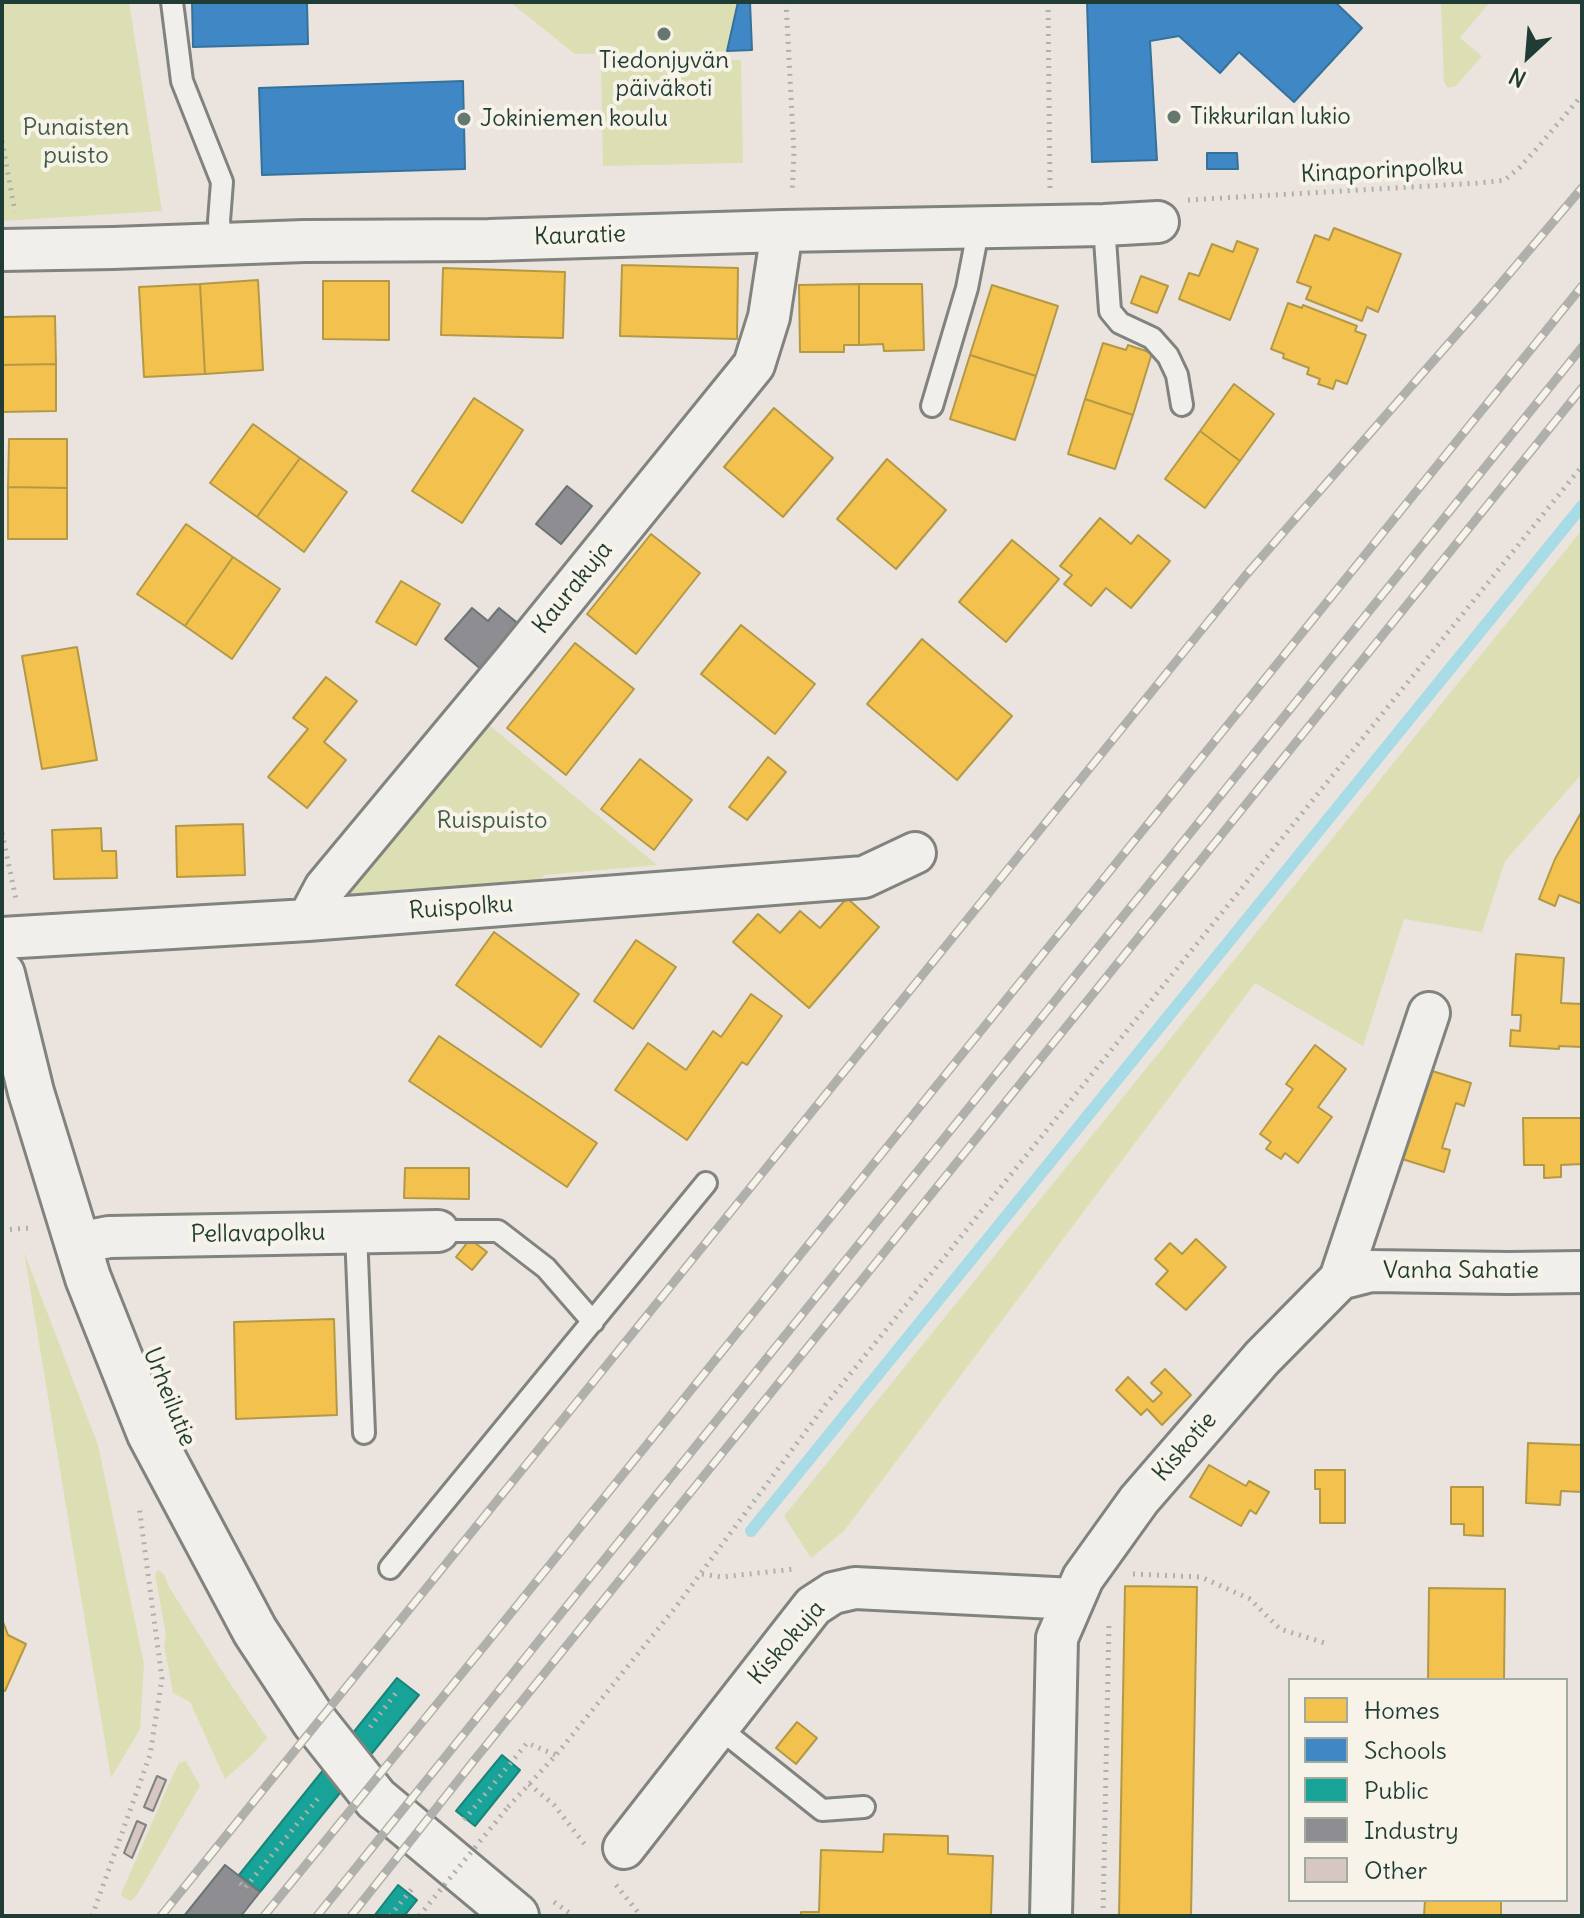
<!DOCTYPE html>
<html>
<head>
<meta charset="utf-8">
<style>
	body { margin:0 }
	#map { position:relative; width:1584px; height:1918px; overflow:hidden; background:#ebe4de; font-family:Delius,sans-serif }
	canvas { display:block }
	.frame { position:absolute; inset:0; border:4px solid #1f3d34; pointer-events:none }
	.legend { position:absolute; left:1288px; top:1678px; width:280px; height:224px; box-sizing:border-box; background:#f7f3e8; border:2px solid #a1aaa0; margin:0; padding:10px 14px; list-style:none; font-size:24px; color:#1f3d34 }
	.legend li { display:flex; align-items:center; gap:16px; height:40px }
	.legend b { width:40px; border:2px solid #a1aaa0 }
	.north { position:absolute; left:1488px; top:16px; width:80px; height:80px; -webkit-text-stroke:6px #f7f3e8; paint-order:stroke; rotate:206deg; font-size:22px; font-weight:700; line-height:32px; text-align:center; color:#1f3d34 }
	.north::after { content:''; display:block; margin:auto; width:28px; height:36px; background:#1f3d34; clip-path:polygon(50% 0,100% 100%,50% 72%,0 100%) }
</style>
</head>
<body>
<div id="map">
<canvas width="1584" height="1918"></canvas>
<div class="frame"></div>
<ul class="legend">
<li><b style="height:22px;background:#f2c14e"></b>Homes</li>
<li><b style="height:22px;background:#3f88c5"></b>Schools</li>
<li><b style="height:22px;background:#17a398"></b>Public</li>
<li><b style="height:22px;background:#8d8d92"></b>Industry</li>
<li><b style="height:22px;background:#d6c7c2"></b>Other</li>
</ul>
<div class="north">N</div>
</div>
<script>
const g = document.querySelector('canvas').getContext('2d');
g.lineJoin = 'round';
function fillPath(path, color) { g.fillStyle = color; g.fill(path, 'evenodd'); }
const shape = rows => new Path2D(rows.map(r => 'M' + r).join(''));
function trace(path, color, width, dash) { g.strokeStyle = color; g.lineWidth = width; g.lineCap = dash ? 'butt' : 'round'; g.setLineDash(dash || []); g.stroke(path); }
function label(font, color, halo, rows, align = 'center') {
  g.font = font + ' Delius,sans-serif'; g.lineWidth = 8; g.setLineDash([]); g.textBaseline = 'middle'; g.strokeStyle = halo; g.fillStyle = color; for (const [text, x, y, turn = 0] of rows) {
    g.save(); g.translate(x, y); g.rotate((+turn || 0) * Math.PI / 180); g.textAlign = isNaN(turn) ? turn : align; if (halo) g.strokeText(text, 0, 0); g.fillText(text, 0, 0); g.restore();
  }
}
fillPath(shape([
	[2,2,129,2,162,211,2,221],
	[510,2,738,2,727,51,575,54],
	[1441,2,1490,2,1460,38,1482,56,1456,86,1448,88,1444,82],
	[741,60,743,163,603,166,601,62],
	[1582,530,1582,774,1505,861,1482,932,1404,919,1363,1046,1255,983,844,1531,811,1558,784,1516],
	[482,719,657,865,545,875,531,887,339,906,348,881],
	[24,1252,98,1445,144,1664,140,1729,111,1778],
	[158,1570,164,1574,169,1587,231,1685,267,1738,253,1754,225,1779,190,1702,173,1693,164,1645,166,1635,155,1574],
	[186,1761,200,1786,137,1895,131,1901,124,1898,121,1894,172,1777,179,1763]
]), '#dcdfb3');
const homes = shape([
	[1334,228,1401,254,1378,312,1367,307,1362,321,1306,299,1311,287,1297,282,1315,235,1329,240,1334,228],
	[1237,241,1258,249,1230,320,1179,299,1189,273,1199,276,1212,244,1233,252,1237,241],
	[622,265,738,268,737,339,620,336,622,265],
	[443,268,565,272,563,338,441,335,443,268],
	[1141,276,1168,286,1157,313,1131,303,1141,276],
	[258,280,263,370,205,374,200,284,258,280],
	[323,281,389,281,389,340,323,339,323,281],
	[200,284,205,374,144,377,139,287,200,284],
	[859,284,922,284,924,350,884,351,883,344,859,345,859,284],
	[859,284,859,345,844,345,844,352,800,352,799,285,859,284],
	[992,285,1058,306,1036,376,970,355,992,285],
	[1288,303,1302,308,1303,305,1357,326,1355,331,1366,335,1347,384,1336,380,1333,389,1318,384,1320,379,1307,374,1309,368,1283,358,1284,354,1271,349,1288,303],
	[55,316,56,364,2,365,2,317,55,316],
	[1103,343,1126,350,1128,345,1152,353,1133,415,1085,399,1103,343],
	[970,355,1036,376,1015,440,950,419,970,355],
	[56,364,56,411,2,412,2,365,56,364],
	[1234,384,1274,414,1240,461,1200,431,1234,384],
	[474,398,523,430,462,523,412,491,474,398],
	[1085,399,1133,415,1115,469,1068,454,1085,399],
	[774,408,833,458,783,517,724,467,774,408],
	[253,424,300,458,257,517,210,483,253,424],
	[1200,431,1240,461,1205,508,1165,479,1200,431],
	[9,439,67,439,67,488,8,487,9,439],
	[300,458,347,492,304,552,257,517,300,458],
	[887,459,946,510,896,569,837,519,887,459],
	[8,487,67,488,67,539,8,539,8,487],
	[1100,518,1131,544,1138,535,1170,561,1131,608,1106,588,1091,606,1064,584,1072,575,1060,566,1100,518],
	[186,524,233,557,185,626,137,594,186,524],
	[651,534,700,573,636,654,587,614,651,534],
	[1012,540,1059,579,1006,642,959,602,1012,540],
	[233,557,280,589,232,659,185,626,233,557],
	[401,581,440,604,416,645,376,622,401,581],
	[741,625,815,684,775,734,701,674,741,625],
	[922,639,1012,716,957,780,867,704,922,639],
	[575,643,634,689,566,775,507,728,575,643],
	[77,647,97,760,42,769,22,656,77,647],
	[326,677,357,701,324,742,346,760,307,808,268,777,308,729,293,718,326,677],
	[768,757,786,772,747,820,729,807,768,757],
	[640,759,692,800,654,850,601,809,640,759],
	[1582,811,1582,904,1559,895,1555,906,1539,899,1555,859,1582,811],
	[243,824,245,875,177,877,176,826,243,824],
	[101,828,102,851,116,851,117,878,54,879,52,830,101,828],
	[847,898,879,927,809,1008,733,942,758,914,780,933,800,911,820,928,847,898],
	[494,932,579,994,541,1047,456,985,494,932],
	[636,940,676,967,633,1029,594,1001,636,940],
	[1516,954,1564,958,1561,1003,1582,1004,1582,1047,1559,1046,1559,1049,1510,1046,1511,1030,1520,1031,1521,1015,1512,1015,1516,954],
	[751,994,782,1016,747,1065,742,1062,687,1140,615,1090,648,1043,686,1070,713,1031,721,1037,751,994],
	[439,1036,597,1143,567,1187,409,1081,439,1036],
	[1315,1045,1346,1069,1318,1107,1332,1117,1298,1163,1285,1153,1281,1159,1266,1149,1271,1142,1260,1134,1293,1089,1286,1084,1315,1045],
	[1429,1070,1471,1083,1464,1106,1456,1103,1442,1148,1450,1150,1444,1172,1402,1159,1429,1070],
	[1523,1118,1581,1118,1582,1164,1561,1165,1561,1177,1544,1178,1544,1165,1524,1165,1523,1118],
	[405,1168,469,1168,469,1199,404,1198,405,1168],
	[470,1239,487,1252,472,1270,456,1257,470,1239],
	[1196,1239,1226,1267,1186,1310,1156,1284,1168,1271,1155,1259,1170,1243,1182,1254,1196,1239],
	[334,1319,337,1415,236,1419,234,1322,334,1319],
	[1165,1369,1191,1395,1162,1425,1147,1409,1141,1415,1116,1390,1128,1377,1153,1402,1162,1393,1151,1383,1165,1369],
	[1528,1443,1582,1445,1582,1492,1561,1491,1560,1505,1526,1503,1528,1443],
	[1209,1465,1246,1486,1249,1481,1269,1492,1256,1514,1250,1510,1241,1526,1190,1497,1209,1465],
	[1315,1470,1345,1470,1345,1523,1320,1523,1320,1489,1315,1489,1315,1470],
	[1451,1487,1483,1487,1483,1536,1464,1535,1464,1524,1451,1524,1451,1487],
	[1125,1586,1197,1587,1191,1916,1119,1916,1125,1586],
	[1429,1588,1505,1589,1504,1680,1428,1680,1429,1588],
	[2,1619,8,1635,26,1644,5,1691,2,1689,2,1619],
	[797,1722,817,1738,796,1764,776,1748,797,1722],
	[884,1834,948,1836,948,1854,993,1856,991,1916,801,1916,801,1912,819,1912,821,1850,883,1852,884,1834],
	[1425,1900,1501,1900,1501,1916,1424,1916,1425,1900]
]);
fillPath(homes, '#f2c14e');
trace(homes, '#b39946', 2);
const schools = shape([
	[192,2,307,2,308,44,193,47,192,2],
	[738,2,750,2,752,50,727,51,738,2],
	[1087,2,1335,2,1362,28,1294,102,1239,52,1220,73,1179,36,1150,41,1157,160,1092,162,1087,2],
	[463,81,465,169,262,175,259,88,463,81],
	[1207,153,1237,153,1238,169,1207,169,1207,153]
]);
fillPath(schools, '#3f88c5');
trace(schools, '#35729a', 2);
const public = shape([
	[397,1678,419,1695,260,1892,239,1875,397,1678],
	[502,1755,520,1770,475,1826,456,1811,502,1755],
	[398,1885,417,1900,404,1916,374,1916,398,1885]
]);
fillPath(public, '#17a398');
trace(public, '#19847a', 2);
const industry = shape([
	[567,486,592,506,561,544,536,524,567,486],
	[472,608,488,621,499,608,520,625,482,670,445,639,472,608],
	[225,1865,260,1892,241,1916,184,1916,225,1865]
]);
fillPath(industry, '#8d8d92');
trace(industry, '#6c7576', 2);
trace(shape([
	[751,1531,1582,506]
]), '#a7dbe6', 12);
const building = shape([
	[157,1776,166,1780,153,1811,144,1807,157,1776],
	[137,1821,146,1825,132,1858,124,1853,137,1821]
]);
fillPath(building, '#d6c7c2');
trace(building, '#80837e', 2);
const service = shape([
	[172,2,182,81,222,182,219,221,222,244],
	[1104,225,1110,311,1120,323,1152,338,1168,356,1177,375,1182,405],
	[932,406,967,288,979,226],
	[438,1231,498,1231,546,1268,593,1322],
	[356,1232,364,1433],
	[390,1568,706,1183],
	[718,1727,822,1810,864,1807]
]);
const minor = shape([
	[2,250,113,248,304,241,489,240,782,231,1104,225,1158,222],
	[308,920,325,888,514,661,754,365,769,317,782,231],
	[2,938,308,920,864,877,915,853],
	[78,1243,109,1237,438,1231],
	[1340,1279,1371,1271,1509,1273,1582,1272],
	[624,1848,813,1606,833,1593,855,1588,1074,1599],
	[1051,1916,1057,1638,1083,1578,1139,1500,1262,1358,1340,1279,1429,1013]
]);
const secondary = shape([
	[2,974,31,1092,88,1278,150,1434,255,1631,314,1721,376,1799,516,1916]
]);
trace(service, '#80837e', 26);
trace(minor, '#80837e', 46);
trace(secondary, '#80837e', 50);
trace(shape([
	[786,2,794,153,792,193],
	[1048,2,1050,188],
	[2,141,15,212],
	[1188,200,1480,183,1505,180,1520,167,1539,146,1582,95],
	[2,833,16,899],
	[2,1230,30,1228],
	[702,1574,722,1577,794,1569],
	[1133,1574,1201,1577,1250,1599,1280,1629,1325,1643],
	[370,1727,396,1693],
	[529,1784,554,1805,586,1846],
	[508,1807,556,1755,675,1608,826,1404,1582,466],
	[464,1820,527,1743,556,1755],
	[240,1883,245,1888,320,1796],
	[616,1885,641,1916],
	[554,1902,574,1916],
	[92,1916,150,1755,162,1679,139,1506],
	[390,1916,415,1885],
	[1103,1916,1109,1622]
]), '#afb0ac', 5, [2, 6]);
trace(service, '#f1efeb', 20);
trace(minor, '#f1efeb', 40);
trace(secondary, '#f1efeb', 44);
const rail = shape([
	[161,1916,1246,575,1492,294,1582,188],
	[264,1916,490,1639,1582,286],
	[317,1916,1582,347],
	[351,1916,472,1763,1582,388]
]);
trace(rail, '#afb0ac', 9);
trace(rail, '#f7f3e8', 6, [18]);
trace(shape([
	[419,1916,508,1807]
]), '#afb0ac', 5, [2, 6]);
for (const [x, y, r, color] of [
	[664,34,8,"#667770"],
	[1174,117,8,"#667770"],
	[464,119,8,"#667770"]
]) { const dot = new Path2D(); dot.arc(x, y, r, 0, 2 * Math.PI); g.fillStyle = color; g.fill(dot); trace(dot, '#f7f3e8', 3); }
label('24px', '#1f3d34', '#f7f3e8', [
	["Tiedonjyvän",664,61,"center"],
	["päiväkoti",664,89,"center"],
	["Tikkurilan lukio",1190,117],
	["Jokiniemen koulu",480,119]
], 'left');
label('24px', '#425d46', '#f7f3e8', [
	["Punaisten",76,128],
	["puisto",76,156],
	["Ruispuisto",492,821]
]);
label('24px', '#1f3d34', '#f7f3e8', [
	["Kinaporinpolku",1382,171,-3],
	["Kauratie",580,236,-2],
	["Kaurakuja",573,588,-51],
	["Ruispolku",461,908,-4],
	["Pellavapolku",258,1234,-1],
	["Vanha Sahatie",1461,1271],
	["Urheilutie",169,1397,68],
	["Kiskotie",1185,1447,-49],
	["Kiskokuja",787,1643,-49]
]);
</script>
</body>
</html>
